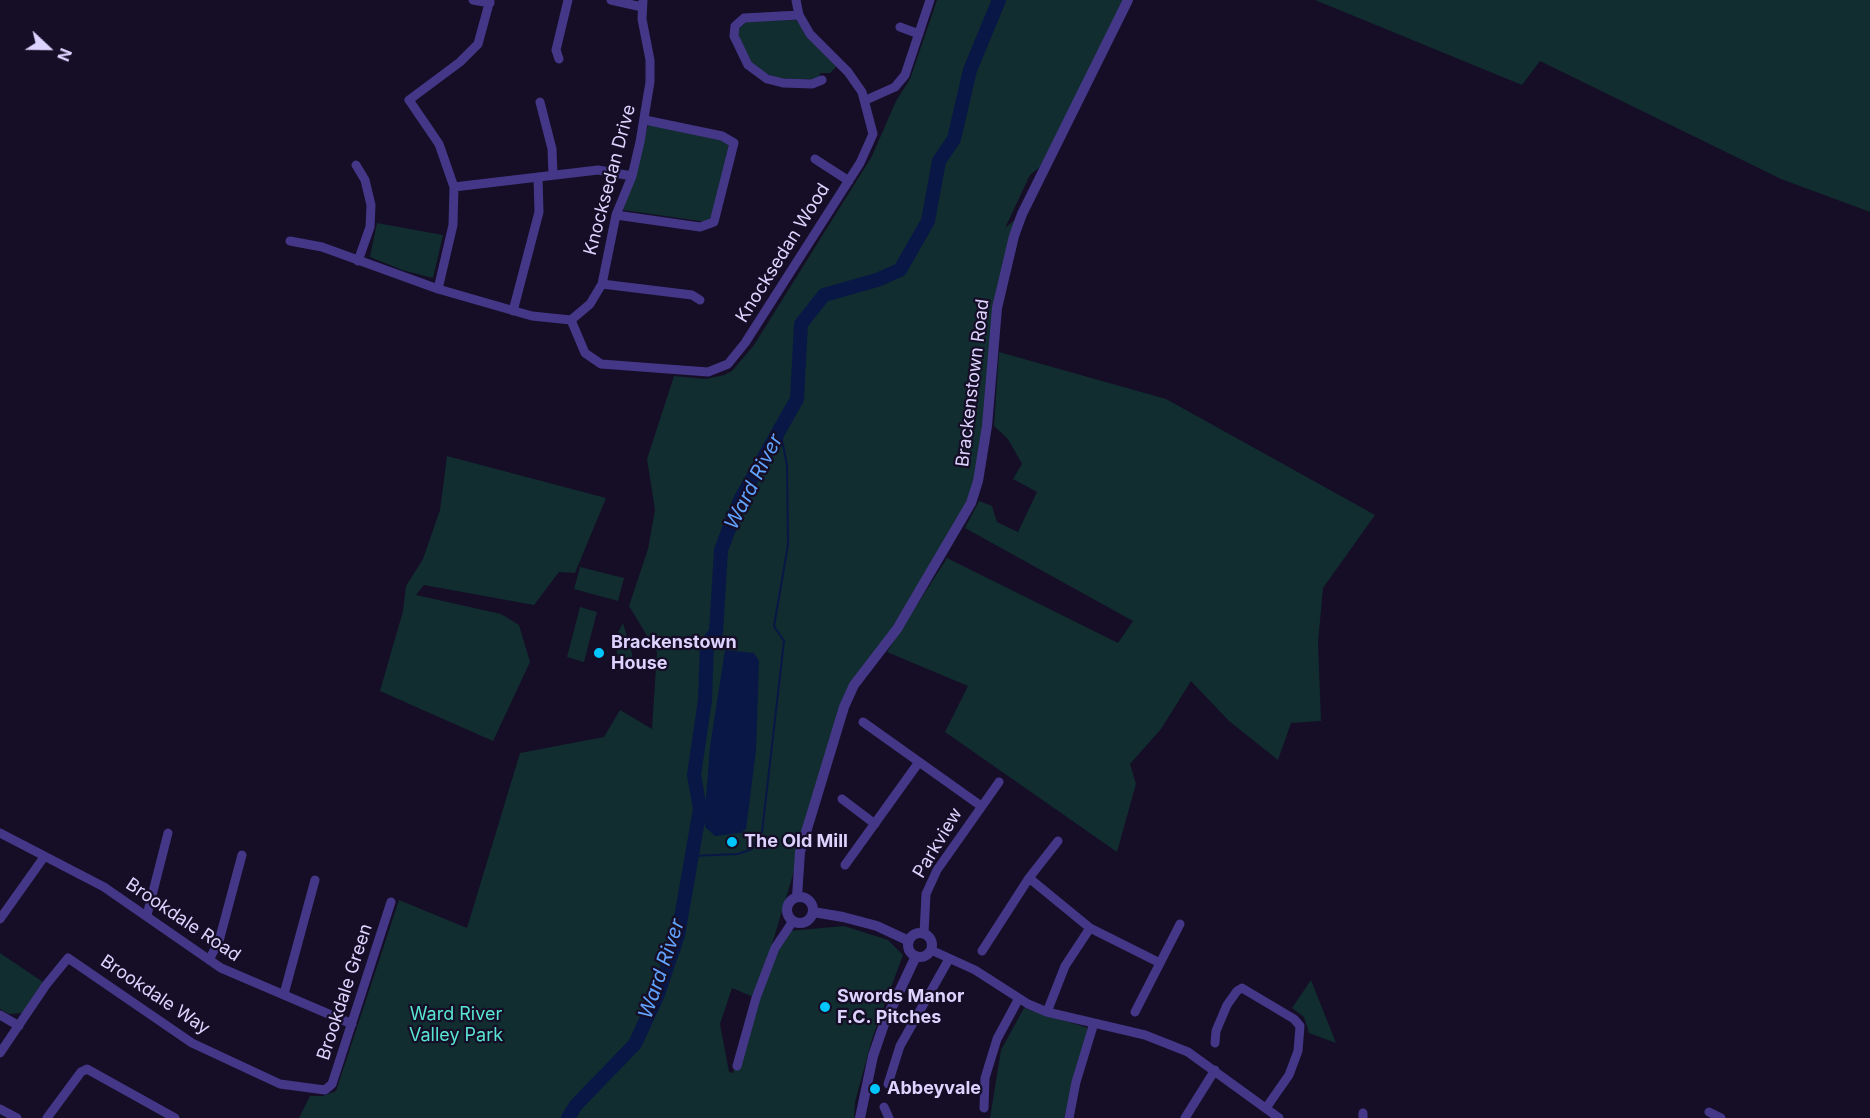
<!DOCTYPE html>
<html>
<head>
<meta charset="utf-8">
<style>
	body { margin:0 }
	#map { position:relative; width:1870px; height:1118px; overflow:hidden; background:#150e26; font-family:Inter,sans-serif }
	canvas { display:block }
	.north { position:absolute; left:18px; top:18px; width:60px; height:60px; -webkit-text-stroke:4px #150e26; paint-order:stroke; rotate:112deg; font-size:16px; font-weight:700; line-height:24px; text-align:center; color:#ddd3ff }
	.north::after { content:''; display:block; margin:auto; width:21px; height:27px; background:#ddd3ff; clip-path:polygon(50% 0,100% 100%,50% 72%,0 100%) }
</style>
</head>
<body>
<div id="map">
<canvas width="1870" height="1118"></canvas>
<div class="north">N</div>
</div>
<script>
const g = document.querySelector('canvas').getContext('2d');
g.lineJoin = 'round';
function fillPath(path, color) { g.fillStyle = color; g.fill(path, 'evenodd'); }
const shape = rows => new Path2D(rows.map(r => 'M' + r).join(''));
function trace(path, color, width, dash) { g.strokeStyle = color; g.lineWidth = width; g.lineCap = dash ? 'butt' : 'round'; g.setLineDash(dash || []); g.stroke(path); }
function label(font, color, halo, rows, align = 'center') {
  g.font = font + ' Inter,sans-serif'; g.lineWidth = 4.5; g.setLineDash([]); g.textBaseline = 'middle'; g.strokeStyle = halo; g.fillStyle = color; for (const [text, x, y, turn = 0] of rows) {
    g.save(); g.translate(x, y); g.rotate((+turn || 0) * Math.PI / 180); g.textAlign = isNaN(turn) ? turn : align; if (halo) g.strokeText(text, 0, 0); g.fillText(text, 0, 0); g.restore();
  }
}
fillPath(shape([
	[937,0,1125,0,1040,167,1030,175,1005,228,1022,214,998,303,978,481,960,525,854,685,833,742,760,984,788,931,844,926,888,940,903,955,873,1036,855,1102,854,1118,299,1118,310,1096,323,1096,336,1091,399,900,467,928,520,753,604,737,620,710,652,729,657,652,629,606,648,549,655,510,647,459,674,376,706,379,724,375,732,371,754,345,872,156,896,101,910,79],
	[732,988,756,998,733,1073,729,1072,720,1024],
	[1315,0,1870,0,1870,212,1781,179,1540,61,1522,85],
	[796,20,837,66,830,73,820,73,819,80,776,78,765,73,749,61,737,31,747,21],
	[651,124,722,138,730,145,711,218,707,222,623,210,648,126],
	[377,223,443,235,433,278,402,270,370,257],
	[999,352,1166,399,1375,515,1323,588,1318,642,1321,721,1291,723,1278,760,1229,721,1191,681,1161,729,1130,764,1136,784,1117,852,945,732,968,686,887,652,947,558,1118,643,1133,621,965,528,979,501,992,506,997,522,1018,532,1037,492,1013,479,1022,464,1008,439,994,426],
	[447,456,606,498,575,573,559,572,534,605,424,585,416,595,501,614,519,625,530,662,493,741,380,691,403,611,406,586,423,559,440,510],
	[580,567,624,578,618,601,574,589],
	[580,607,597,612,584,662,567,657],
	[623,623,632,654,632,660,626,663,619,658,613,642],
	[0,953,43,982,22,1013,9,1014,0,1009],
	[1311,980,1336,1043,1309,1033,1304,1017,1292,1008],
	[1024,1008,1088,1028,1064,1118,990,1118,1001,1050]
]), '#112d30');
fillPath(shape([
	[725,650,754,653,759,661,756,750,746,829,741,833,715,836,705,827,705,812,710,747]
]), '#081745');
trace(shape([
	[691,856,738,854,752,849,762,832,784,641,774,626,788,545,787,465,782,440,785,419]
]), '#081745', 2);
trace(shape([
	[568,1118,576,1105,635,1044,658,994,678,935,700,809,694,775,705,700,707,644,716,632,721,550,740,500,797,399,801,324,824,295,877,280,900,270,928,221,939,161,954,139,970,70,999,0]
]), '#081745', 14);
trace(shape([
	[473,0,490,3],
	[490,0,478,44,460,62,409,100,439,144,454,187,453,225,438,289,532,316,571,320],
	[611,0,642,7],
	[799,15,744,18,735,26,734,36,748,65,767,79,783,83,812,84,822,80],
	[900,27,919,34],
	[559,59,556,50,568,0],
	[866,100,895,87,905,75,930,0],
	[540,102,552,149,553,175],
	[815,159,849,181],
	[356,165,365,180,371,205,370,227,358,261],
	[454,187,598,170,632,176],
	[616,215,700,227,714,222,734,143,722,136,645,120],
	[290,241,322,247,438,289],
	[602,284,692,295,700,300],
	[513,311,539,212,538,177],
	[571,320,585,353,601,364,708,372,728,364,745,343,860,163,873,134,862,92,848,72,810,34,799,15,796,0],
	[571,320,590,304,602,284,616,215,632,176,640,142,650,82,650,60,642,19,643,0],
	[863,722,981,806],
	[842,799,875,824],
	[0,833,104,887,221,968,352,1024],
	[845,865,919,762],
	[1029,878,1090,928,1160,963],
	[147,915,168,833],
	[0,919,44,857],
	[924,933,926,894,937,870,999,782],
	[931,950,975,970,1028,1004,1047,1012,1145,1035,1188,1052,1279,1118],
	[982,951,1029,878,1058,841],
	[209,960,219,941,242,855],
	[284,994,315,880],
	[1047,1012,1065,966,1090,928],
	[1135,1012,1180,924],
	[0,1015,19,1026],
	[1215,1043,1216,1031,1227,1005,1237,991,1242,988,1294,1019,1300,1026,1298,1051,1289,1075,1266,1108],
	[0,1053,46,985,68,958,192,1043,280,1084,325,1090,332,1084,391,902],
	[737,1066,756,998,775,948,793,921],
	[888,1084,900,1046,949,959],
	[884,1107,889,1118],
	[984,1108,985,1078,997,1039,1018,1000],
	[0,1109,17,1118],
	[1709,1112,1721,1118],
	[47,1118,81,1072,87,1069,175,1118],
	[1069,1118,1076,1082,1094,1023],
	[1185,1118,1215,1070],
	[1363,1118,1363,1113]
]), '#443787', 9);
trace(shape([
	[797,897,800,852,844,707,854,685,897,629,971,503,978,481,987,426,997,308,1014,236,1022,214,1128,0],
	'787 910a13 13 0 1 1 26 0a13 13 0 1 1-26 0Z',
	[813,912,843,917,877,926,909,941],
	'908 945a12 12 0 1 1 24 0a12 12 0 1 1-24 0Z',
	[860,1118,873,1056,884,1024,916,956]
]), '#443787', 10);
for (const [x, y, r, color] of [
	[599,653,6,"#00c6fe"],
	[732,842,6,"#00c6fe"],
	[825,1007,6,"#00c6fe"],
	[875,1089,6,"#00c6fe"]
]) { const dot = new Path2D(); dot.arc(x, y, r, 0, 2 * Math.PI); g.fillStyle = color; g.fill(dot); trace(dot, '#150e26', 2); }
label('18px', '#ddd3ff', '#150e26', [
	["Knocksedan Drive",610,180,-75],
	["Knocksedan Wood",783,253,-58],
	["Brackenstown Road",973,383,-83],
	["Parkview",938,843,-59],
	["Brookdale Road",183,920,34],
	["Brookdale Green",345,992,-72],
	["Brookdale Way",155,995,34]
]);
label('bold 18px', '#ddd3ff', '#150e26', [
	["Brackenstown",611,643],
	["House",611,664],
	["The Old Mill",744,842],
	["Swords Manor",837,997],
	["F.C. Pitches",837,1018],
	["Abbeyvale",887,1089]
], 'left');
label('18px', '#59e5d3', '#150e26', [
	["Ward River",456,1015],
	["Valley Park",456,1036]
]);
label('italic 20px', '#61a3ff', '#150e26', [
	["Ward River",754,482,-63],
	["Ward River",662,969,-71]
]);
</script>
</body>
</html>
